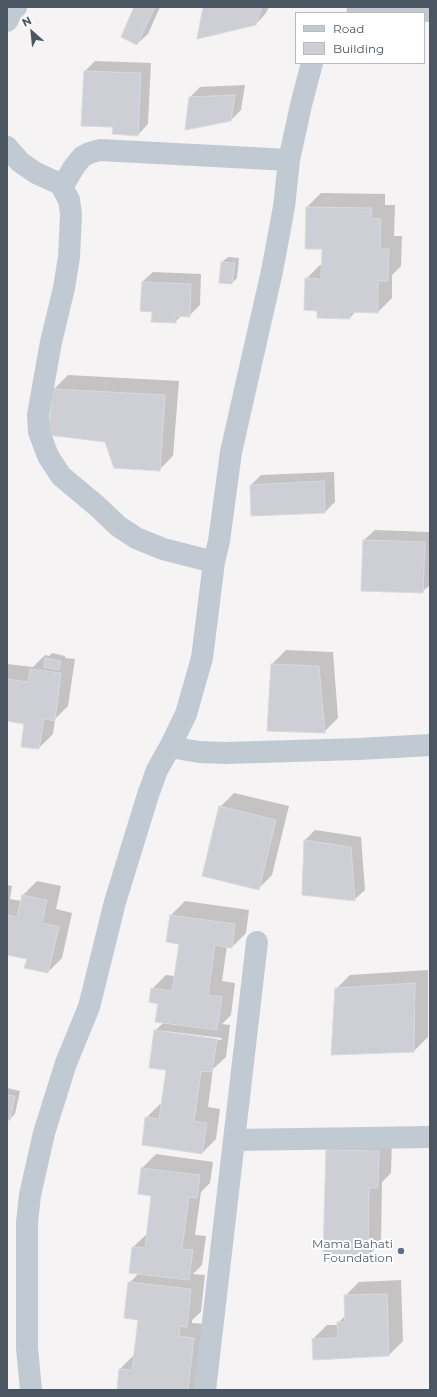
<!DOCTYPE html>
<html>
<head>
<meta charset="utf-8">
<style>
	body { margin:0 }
	#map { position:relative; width:437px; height:1397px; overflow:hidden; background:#f5f3f3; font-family:Montserrat,sans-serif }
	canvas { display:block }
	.frame { position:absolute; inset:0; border:8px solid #4a5661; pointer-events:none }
	.legend { position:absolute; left:295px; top:12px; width:130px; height:52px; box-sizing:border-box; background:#fff; border:1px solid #b7bbc0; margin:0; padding:5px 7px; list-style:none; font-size:12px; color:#4a5661 }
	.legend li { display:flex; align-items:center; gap:8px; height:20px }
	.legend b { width:20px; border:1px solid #b7bbc0 }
	.north { position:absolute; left:12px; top:12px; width:40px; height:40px; -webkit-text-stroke:3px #fff; paint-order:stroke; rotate:333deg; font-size:11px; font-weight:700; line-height:16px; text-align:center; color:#4a5661 }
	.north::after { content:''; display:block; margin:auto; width:14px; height:18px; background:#4a5661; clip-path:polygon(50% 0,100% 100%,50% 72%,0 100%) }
</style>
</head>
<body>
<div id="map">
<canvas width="437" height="1397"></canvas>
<div class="frame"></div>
<ul class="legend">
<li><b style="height:5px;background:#c1cad2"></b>Road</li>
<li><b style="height:11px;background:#cdcfd5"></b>Building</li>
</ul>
<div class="north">N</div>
</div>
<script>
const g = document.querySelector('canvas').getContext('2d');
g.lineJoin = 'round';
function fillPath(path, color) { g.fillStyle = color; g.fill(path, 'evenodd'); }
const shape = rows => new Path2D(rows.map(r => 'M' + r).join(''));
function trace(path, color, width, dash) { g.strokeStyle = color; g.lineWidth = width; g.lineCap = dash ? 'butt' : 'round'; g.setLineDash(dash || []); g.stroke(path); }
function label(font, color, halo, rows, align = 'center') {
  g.font = font + ' Montserrat,sans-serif'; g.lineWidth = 4; g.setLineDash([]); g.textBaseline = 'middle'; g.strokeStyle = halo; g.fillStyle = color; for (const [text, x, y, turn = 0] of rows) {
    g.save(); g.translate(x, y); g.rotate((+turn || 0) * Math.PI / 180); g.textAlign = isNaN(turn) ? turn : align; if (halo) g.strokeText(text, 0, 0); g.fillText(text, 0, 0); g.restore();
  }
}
fillPath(shape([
	[135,7,160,7,148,34,137,44],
	[204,7,269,7,266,13,256,24],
	[95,61,151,63,148,124,138,135,114,127,82,125,85,71],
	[245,85,241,110,231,120,190,97,200,87],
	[321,193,385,194,385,205,395,205,394,236,402,236,401,266,392,275,392,298,378,312,356,311,350,318,318,310,306,279,320,265,322,265,323,248,307,207],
	[228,257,239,258,237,278,232,283,222,262],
	[153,272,201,274,200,305,189,316,182,315,175,322,142,282],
	[68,375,179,381,173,456,159,470,106,441,54,389],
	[334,472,335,502,325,512,251,485,261,475],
	[375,530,430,532,430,585,422,592,364,540],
	[286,650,333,652,338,718,324,732,272,664],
	[52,653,65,656,65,658,75,659,68,706,55,719,53,734,39,748,25,723,7,720,7,664,33,667,45,655,49,656],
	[234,793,289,806,272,875,258,889,220,807],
	[315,830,361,837,365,890,354,900,305,840],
	[37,881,61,886,56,909,72,913,62,958,48,972,28,958,7,954,7,885,12,886,10,899,22,901,23,895],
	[185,901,249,910,246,933,232,947,227,946,222,981,235,983,231,1015,222,1024,230,1025,226,1057,213,1069,208,1107,220,1109,216,1139,202,1153,146,1118,160,1104,162,1104,167,1069,155,1031,164,1022,159,1003,152,989,166,975,175,976,180,943,171,915],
	[165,1031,222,1038,221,1040,165,1033],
	[428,970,428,1037,414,1051,336,989,350,975],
	[7,1088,20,1091,15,1114,10,1119,7,1119],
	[341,1137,392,1138,391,1173,382,1182,381,1243,367,1257,327,1151],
	[156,1154,213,1162,210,1183,201,1192,195,1235,206,1236,202,1265,193,1274,205,1275,201,1312,192,1320,192,1323,207,1324,199,1390,118,1390,120,1369,134,1355,139,1319,129,1283,139,1273,133,1247,148,1233,153,1195,142,1168],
	[401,1280,403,1341,389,1355,313,1339,327,1325,338,1325,338,1323,346,1315,345,1296,359,1282]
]), '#0003');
const building = shape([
	[134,7,155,7,137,45,121,37,134,7],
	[203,7,262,7,256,25,197,39,203,7],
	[84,71,141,73,138,136,112,134,113,127,81,126,84,71],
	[235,95,231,121,185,130,189,97,235,95],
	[306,207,372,208,371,218,381,219,380,249,389,249,388,281,378,281,378,313,350,312,350,319,317,318,317,311,304,310,305,278,321,279,322,249,305,249,306,207],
	[221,262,235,263,232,284,219,283,221,262],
	[142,282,191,284,190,317,176,316,176,323,151,322,152,312,140,311,142,282],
	[53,389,165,395,160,471,114,468,105,442,48,435,53,389],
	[324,481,325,513,251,516,250,485,324,481],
	[363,540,425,542,423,593,361,591,363,540],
	[45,658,61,661,59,670,44,667,45,658],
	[271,664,319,666,325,733,267,731,271,664],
	[30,669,61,673,55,721,44,719,39,749,21,747,24,724,7,721,7,679,28,682,30,669],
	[219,806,276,820,259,890,202,876,219,806],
	[304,840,351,847,355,901,302,895,304,840],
	[22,895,47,900,42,923,59,927,48,973,24,968,27,959,7,955,7,915,17,917,22,895],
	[170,915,235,924,232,948,215,945,208,995,222,997,217,1030,155,1022,158,1004,149,1002,151,988,172,991,179,944,166,942,170,915],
	[415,983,414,1052,331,1055,335,988,415,983],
	[154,1030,217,1039,212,1072,201,1071,194,1121,207,1123,202,1154,142,1145,145,1117,159,1119,166,1070,149,1068,154,1030],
	[7,1095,15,1096,10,1120,7,1120,7,1095],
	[326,1150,379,1151,378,1188,369,1188,368,1258,323,1257,326,1150],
	[141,1168,200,1175,197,1198,189,1197,182,1249,193,1250,189,1280,129,1273,132,1247,145,1248,151,1196,138,1194,141,1168],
	[128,1282,191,1289,187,1327,180,1326,179,1336,194,1338,188,1390,117,1390,119,1369,132,1370,138,1320,124,1318,128,1282],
	[387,1294,389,1356,313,1360,312,1339,338,1338,337,1322,345,1322,344,1295,387,1294]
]);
fillPath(building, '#cdcfd5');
trace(building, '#d7d9de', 1);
trace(shape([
	[357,13,396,9,430,11],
	[7,21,12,10,16,7],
	[7,147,20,162,36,173,58,183,62,187,69,200,71,214,69,257,64,288,51,342,38,415,39,432,48,456,61,476,97,506,118,526,136,538,163,549,214,562],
	[62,187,74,167,82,157,89,153,100,150,289,160],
	[170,747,199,752,226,753,359,749,430,745],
	[234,1140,430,1137],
	[31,1390,27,1348,27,1223,30,1195,44,1133,66,1063,89,1007,115,902,148,795,157,770,170,747,186,714,202,658,214,562,219,541,231,452,272,271,284,207,289,160,301,105,312,63],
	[205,1390,257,942]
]), '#c1cad2', 22);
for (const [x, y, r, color] of [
	[401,1251,4,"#5c6f8a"]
]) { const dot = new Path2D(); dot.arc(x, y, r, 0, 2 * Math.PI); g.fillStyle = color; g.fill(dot); trace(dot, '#fff', 1.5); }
label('12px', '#4e5e75', '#fff', [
	["Mama Bahati",393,1244],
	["Foundation",393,1258]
], 'right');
</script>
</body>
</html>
